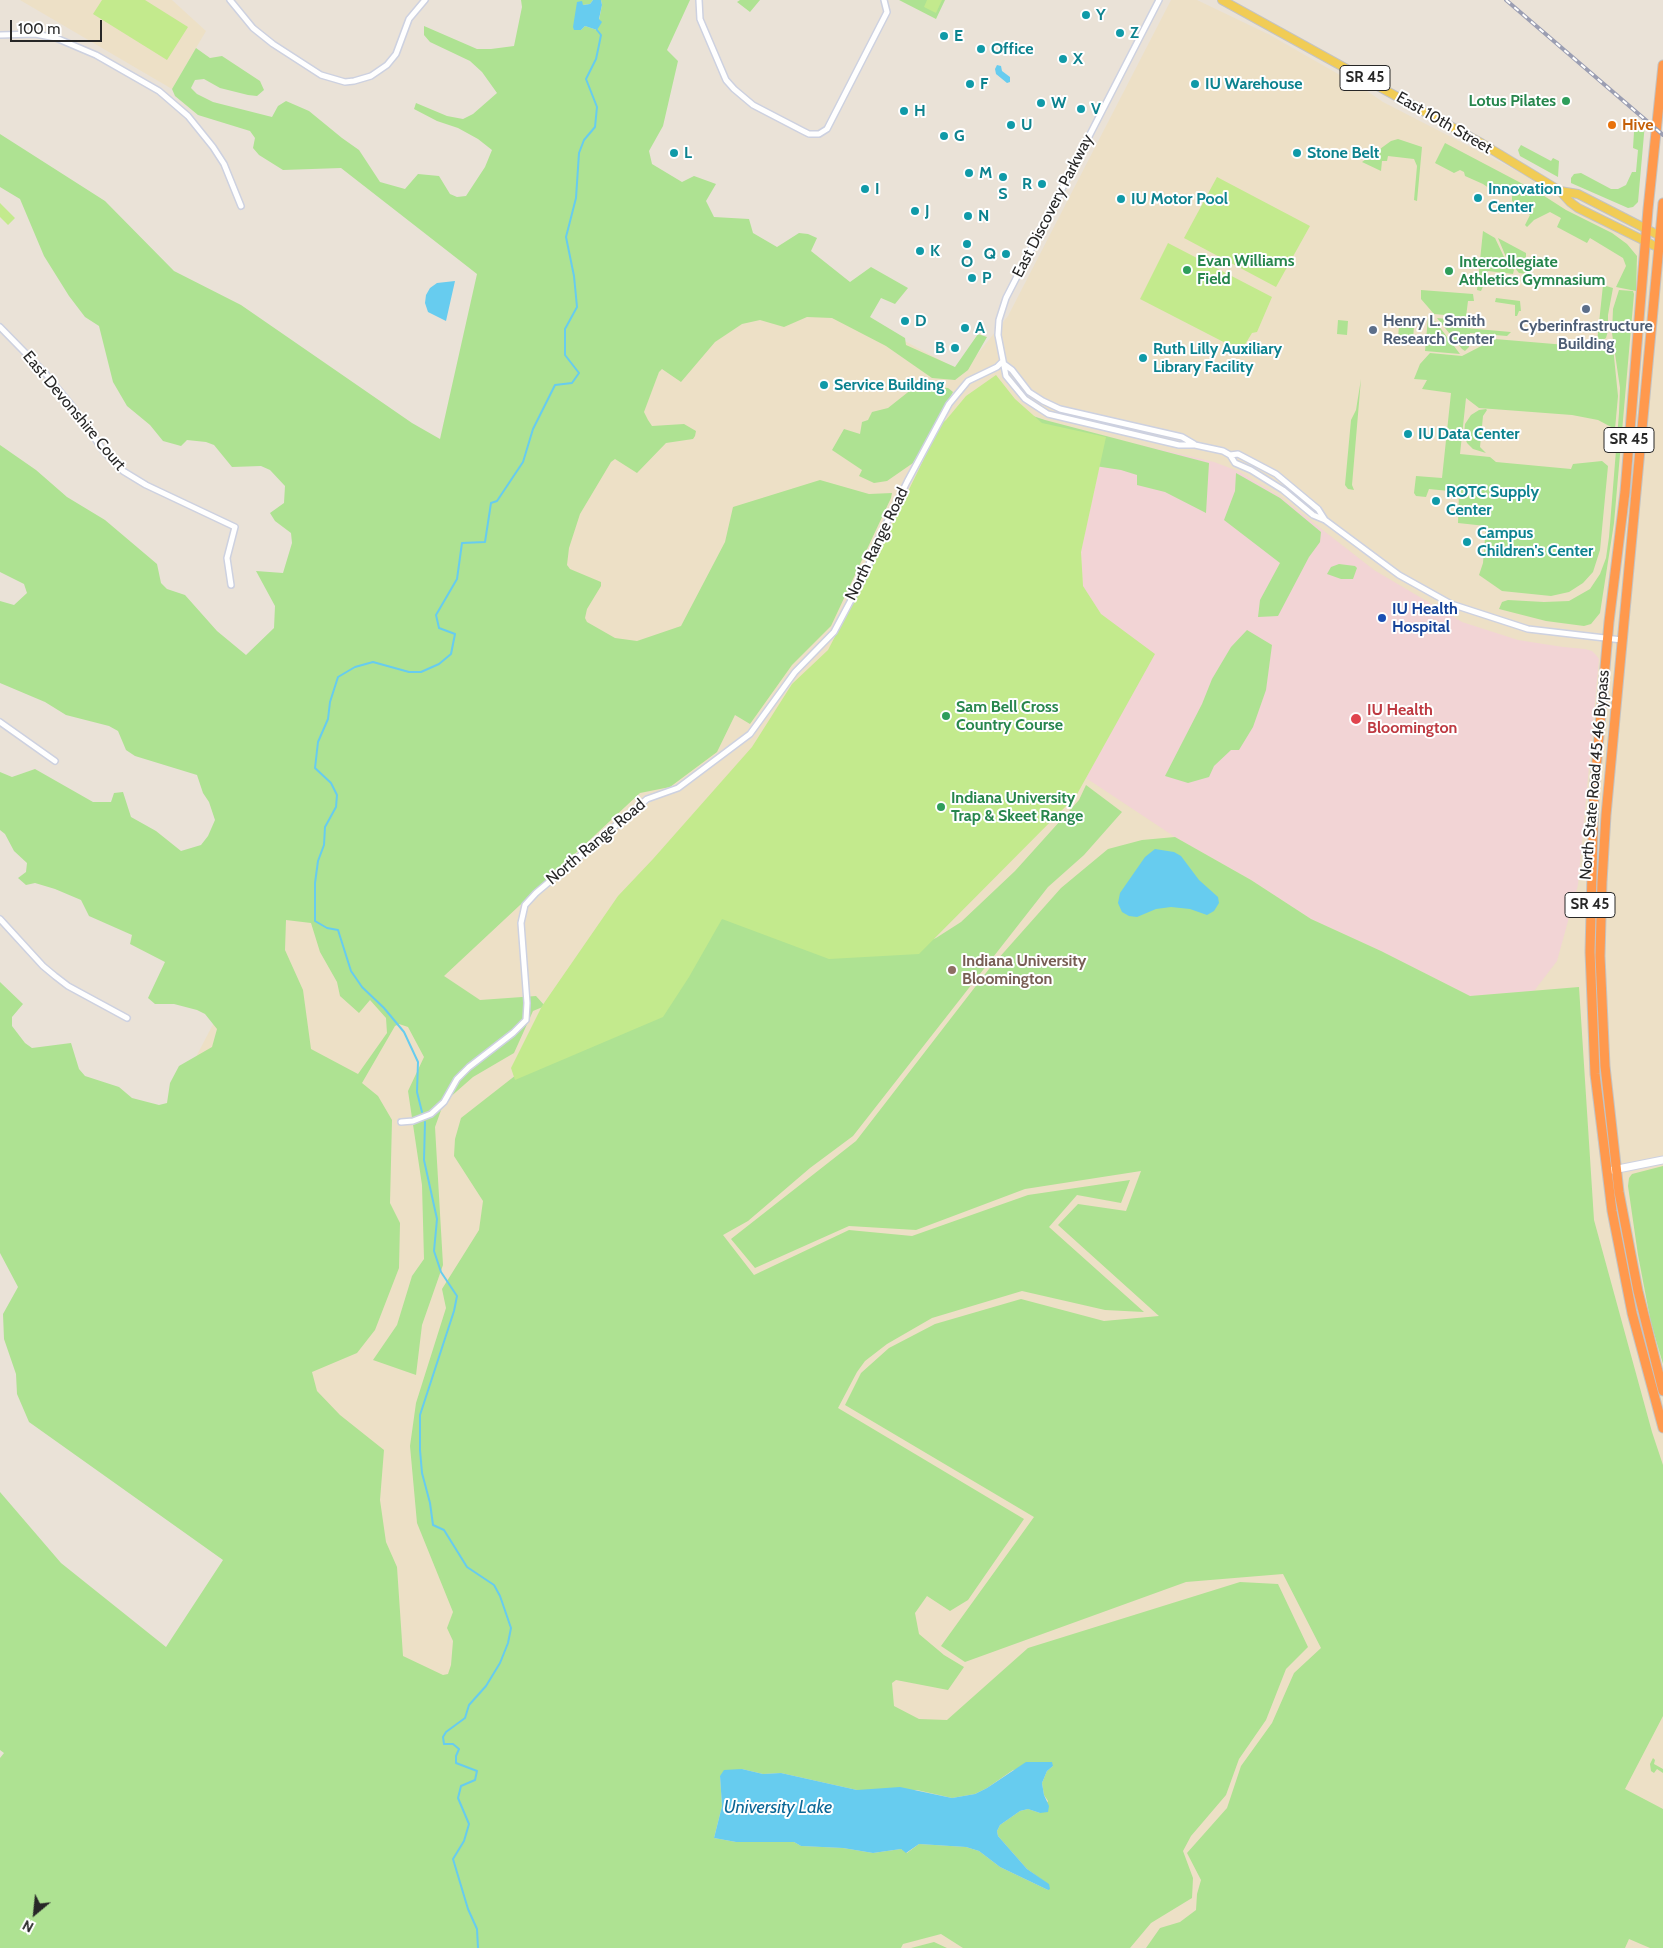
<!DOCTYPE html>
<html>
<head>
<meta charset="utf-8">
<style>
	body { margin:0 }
	#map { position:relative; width:1663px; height:1948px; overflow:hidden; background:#eae2d7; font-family:Cabin,sans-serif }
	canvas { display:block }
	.north { position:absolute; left:10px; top:1888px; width:50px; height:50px; -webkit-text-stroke:4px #fff; paint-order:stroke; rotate:208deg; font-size:14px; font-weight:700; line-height:20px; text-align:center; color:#272727 }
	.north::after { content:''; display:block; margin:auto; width:18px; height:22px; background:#272727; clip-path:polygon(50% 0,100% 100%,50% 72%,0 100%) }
	.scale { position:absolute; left:10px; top:20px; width:92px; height:22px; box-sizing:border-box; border:2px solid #272727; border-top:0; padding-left:6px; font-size:15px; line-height:18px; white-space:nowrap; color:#272727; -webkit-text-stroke:4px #fff; paint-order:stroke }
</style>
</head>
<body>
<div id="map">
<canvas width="1663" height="1948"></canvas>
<div class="north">N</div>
<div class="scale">100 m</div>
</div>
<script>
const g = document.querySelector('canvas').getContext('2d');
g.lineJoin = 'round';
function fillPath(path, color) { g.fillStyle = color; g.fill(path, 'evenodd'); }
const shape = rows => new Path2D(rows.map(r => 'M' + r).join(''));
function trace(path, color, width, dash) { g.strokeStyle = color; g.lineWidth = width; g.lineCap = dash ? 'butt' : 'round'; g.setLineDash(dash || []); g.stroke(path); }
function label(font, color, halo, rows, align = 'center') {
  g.font = font + ' Cabin,sans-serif'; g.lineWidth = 4; g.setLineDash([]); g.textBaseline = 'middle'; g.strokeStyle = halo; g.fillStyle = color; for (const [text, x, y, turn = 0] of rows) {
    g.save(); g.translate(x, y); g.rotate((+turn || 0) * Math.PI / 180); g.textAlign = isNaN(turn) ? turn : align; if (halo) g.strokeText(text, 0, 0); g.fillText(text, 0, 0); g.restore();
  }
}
fillPath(shape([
	[20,0,172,0,206,31,172,89],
	[1171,0,1197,0,1270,35,1361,87,1383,102,1663,246,1663,1948,153,1948,352,1572,19,1396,328,804,364,650,566,161,963,372,1008,316]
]), '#ede0c6');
fillPath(shape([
	[1106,437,1214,462,1238,471,1279,496,1374,570,1462,622,1518,640,1563,647,1585,649,1592,651,1596,655,1599,659,1578,885,1557,961,1534,991,1470,996,1381,951,1311,919,1251,880,1175,837,1086,778,1154,654,1101,614,1083,586,1081,552]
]), '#f2d4d5');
fillPath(shape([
	[521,0,593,0,590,4,583,5,581,30,585,26,597,30,602,5,601,0,690,0,667,50,678,61,663,126,649,151,652,164,682,182,694,176,716,184,706,201,714,217,749,219,753,233,777,247,799,233,808,234,817,238,811,251,850,282,871,267,908,288,895,304,881,298,870,317,905,338,906,345,955,367,978,334,987,337,968,370,955,380,932,378,886,346,832,318,807,317,784,327,760,320,742,324,715,342,681,382,662,369,659,372,644,412,648,420,652,426,684,424,696,431,695,436,693,439,666,443,637,473,615,459,611,462,580,514,569,548,567,565,570,569,601,582,601,586,587,609,585,618,587,622,615,638,637,641,681,626,725,542,733,507,820,480,869,494,892,493,891,498,831,626,792,665,750,724,735,715,717,752,670,787,640,793,444,976,480,1000,536,996,545,1006,533,1011,514,1053,473,1077,448,1099,444,1102,435,1127,443,1265,422,1325,416,1375,373,1360,397,1325,412,1276,424,1259,422,1185,408,1091,424,1057,408,1027,399,1024,395,1026,362,1083,378,1096,392,1120,390,1203,400,1223,399,1268,375,1330,357,1353,312,1372,317,1391,340,1415,384,1450,380,1500,386,1542,397,1567,403,1656,443,1675,448,1674,451,1665,453,1641,447,1628,453,1612,417,1523,410,1446,416,1403,446,1308,442,1289,479,1230,483,1201,454,1156,455,1139,461,1118,722,914,920,945,936,938,961,922,1015,871,1079,800,1086,785,1122,812,1084,855,1048,887,853,1136,810,1168,748,1221,723,1235,754,1275,849,1230,912,1236,1028,1195,1130,1180,1121,1203,1077,1195,1049,1227,1144,1312,1105,1310,1022,1291,932,1318,887,1344,865,1361,857,1372,838,1408,1024,1519,968,1600,950,1611,927,1596,915,1613,919,1634,944,1655,964,1667,948,1690,896,1680,892,1683,894,1706,919,1719,947,1720,1028,1648,1240,1582,1278,1584,1308,1647,1286,1669,1266,1720,1239,1759,1226,1795,1191,1836,1183,1851,1193,1878,1192,1898,1151,1923,1130,1948,963,1948,941,1934,903,1944,901,1948,0,1948,0,1758,4,1753,0,1750,0,1492,61,1563,166,1647,223,1560,29,1422,17,1394,16,1374,4,1339,3,1314,18,1287,0,1253,0,982,23,1004,12,1017,12,1026,25,1043,32,1048,71,1043,79,1069,85,1076,119,1087,132,1098,159,1105,167,1103,170,1083,179,1066,212,1047,217,1029,205,1014,197,1010,174,1004,155,1004,148,998,165,962,130,944,132,935,89,916,81,900,55,889,35,883,26,885,18,878,26,872,27,863,14,851,5,834,0,830,0,772,12,777,35,769,93,802,111,802,114,793,123,792,131,817,156,831,181,851,201,845,208,836,215,820,209,802,203,793,197,775,135,756,126,750,118,731,109,726,66,715,45,702,0,683,0,601,14,605,27,593,24,584,0,572,0,445,36,470,67,497,105,520,157,564,161,583,167,589,185,595,217,631,246,655,274,628,275,606,256,571,283,573,292,543,291,533,275,521,270,513,284,503,285,486,270,470,261,466,232,467,214,445,206,442,187,440,181,446,163,441,150,425,127,406,113,382,99,326,85,317,69,296,44,256,20,199,0,187,0,134,105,201,174,271,241,305,412,423,440,439,477,274,341,168,283,170,259,155,253,148,255,138,250,131,198,115,175,96,172,89,196,48,210,58,222,56,260,81,264,90,257,96,248,95,220,88,204,79,195,80,191,88,197,94,213,102,272,117,278,106,286,101,309,111,342,138,359,150,380,182,405,189,418,174,439,176,450,194,457,197,466,196,485,167,492,150,478,139,458,128,437,121,414,109,416,103,447,116,463,119,473,114,497,93,482,72,470,61,430,42,424,35,424,26,477,49,491,49,514,46,522,7],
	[286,920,311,923,320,952,337,982,340,996,359,1013,370,1000,386,1018,387,1033,358,1074,311,1049,303,990,285,950],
	[1053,1766,1047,1771,1042,1783,1044,1795,1048,1801,1040,1813,1028,1809,1020,1811,1000,1825,997,1831,998,1836,1027,1869,1048,1884,1048,1890,1000,1867,979,1851,966,1847,919,1844,907,1853,901,1849,873,1853,843,1848,801,1846,794,1842,736,1842,714,1838,722,1806,720,1776,742,1769,763,1774,781,1773,857,1790,917,1790,952,1798,975,1794,987,1788,1013,1770],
	[740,0,760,0,750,12,737,2],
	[899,0,945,0,936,19],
	[1634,119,1640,123,1645,123,1638,202,1633,207,1628,208,1571,183,1571,178,1574,174,1581,173,1611,189,1618,189,1626,185,1632,172,1636,172,1638,150,1633,148,1634,132,1631,123],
	[1398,139,1422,147,1417,201,1414,200,1417,166,1414,159,1388,156,1387,161,1382,161,1381,171,1362,162,1391,141],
	[1445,143,1538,192,1566,210,1612,233,1627,244,1637,256,1636,291,1616,287,1626,266,1623,258,1590,238,1587,243,1557,227,1561,218,1550,212,1534,220,1527,227,1525,225,1530,215,1512,201,1512,195,1505,190,1496,193,1483,184,1465,176,1464,172,1460,170,1454,173,1435,163],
	[1521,145,1551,161,1553,158,1559,161,1558,177,1520,156,1518,150],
	[1483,231,1495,238,1504,257,1514,270,1513,274,1488,271,1486,280,1481,291,1477,290],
	[1498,238,1526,253,1526,274,1519,273,1506,257],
	[1603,285,1613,288,1608,315,1608,331,1606,338,1600,342,1597,342],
	[1421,290,1473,294,1474,301,1468,301,1466,317,1434,314,1421,299],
	[1619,290,1633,291,1634,294,1614,523,1600,613,1591,624,1584,626,1546,621,1499,609,1502,602,1508,600,1544,602,1569,601,1590,589,1600,574,1606,558,1609,537,1619,413,1620,388,1612,333,1613,309],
	[1496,298,1520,301,1521,311,1519,311,1517,316,1515,316,1515,305,1495,302],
	[1428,318,1435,321,1460,354,1425,351],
	[1437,318,1466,321,1465,328,1511,332,1507,336,1470,333,1469,347,1465,351,1462,349],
	[1338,320,1348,321,1347,335,1337,334],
	[1399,325,1414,326,1413,340,1398,339],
	[1495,339,1578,346,1584,342,1613,347,1618,396,1615,429,1598,420,1572,415,1479,408,1466,398,1460,454,1490,457,1496,462,1571,469,1573,464,1602,461,1608,466,1600,550,1593,572,1583,583,1569,592,1551,596,1502,591,1479,575,1483,563,1486,526,1458,523,1459,492,1429,489,1426,497,1416,496,1414,493,1416,476,1442,478,1451,393,1422,389,1427,380,1414,379,1420,364,1430,353,1462,356],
	[1361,379,1352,485,1354,490,1348,489,1345,485,1351,420,1356,410],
	[923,386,948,388,953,392,913,463,887,481,874,483,859,476,862,470,832,450,844,429,860,434,862,422,868,420,872,412,888,408,912,389],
	[1486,409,1487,410,1483,416,1480,447,1486,453,1473,449,1467,443,1464,435,1465,424,1471,415,1479,410],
	[1021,412,1045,420,1209,463,1206,513,1165,492,1137,485,1137,475,1121,470,1082,464],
	[1236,473,1280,498,1321,532,1320,542,1309,557,1278,616,1258,617,1260,600,1280,563,1224,520,1235,491],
	[1339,564,1355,566,1357,568,1353,579,1341,579,1327,574,1331,567],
	[1247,630,1272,645,1266,690,1253,727,1239,750,1231,750,1214,766,1209,777,1188,783,1165,776,1202,704,1212,679,1231,647],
	[1175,837,1251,880,1311,919,1381,951,1470,996,1579,987,1594,1220,1652,1432,1663,1465,1663,1716,1625,1789,1663,1809,1663,1948,1650,1948,1629,1939,1625,1948,1146,1948,1160,1928,1180,1922,1196,1910,1197,1894,1201,1880,1187,1853,1227,1808,1241,1766,1272,1723,1294,1673,1321,1648,1283,1574,1186,1582,965,1662,941,1646,1034,1517,845,1405,861,1373,889,1348,935,1324,1021,1299,1104,1321,1159,1316,1058,1225,1078,1204,1126,1211,1141,1171,1025,1189,916,1230,849,1226,755,1268,731,1239,856,1141,989,969,1061,888,1108,849,1142,840],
	[1663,1166,1663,1364,1651,1323,1638,1255,1628,1186,1629,1178,1632,1174],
	[1653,1758,1655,1760,1654,1764,1663,1769,1663,1773,1657,1769,1654,1773,1651,1771,1650,1764],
	[934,1942,947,1948,911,1948]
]), '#aee292');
fillPath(shape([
	[102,0,145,0,188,27,167,60,93,14],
	[927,0,942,0,936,13,924,7],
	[1217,177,1310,226,1276,287,1184,238],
	[0,203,15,218,8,225,0,217],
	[1168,243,1272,297,1257,332,1252,333,1241,351,1140,299],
	[996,375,1015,399,1042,423,1106,437,1081,552,1083,586,1101,614,1155,654,1076,796,919,954,829,959,722,919,689,977,663,1017,515,1080,511,1068,542,1006,618,896,653,859,752,747,792,684,828,650,872,565,941,424,946,420,966,396]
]), '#c3ea8d');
fillPath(shape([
	[593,0,601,0,602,5,599,19,602,22,597,30,585,26,581,30,574,30,573,27,577,2,582,1,583,5,590,4],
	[997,65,1001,66,1002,71,1010,77,1010,82,1007,83,996,74,995,69],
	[455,281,446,321,428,312,425,303,426,295,430,288,437,283],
	[1155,849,1174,852,1181,856,1199,880,1218,897,1219,903,1214,911,1207,915,1190,909,1171,907,1156,909,1137,917,1129,916,1122,912,1118,903,1120,893,1145,857],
	[1026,1762,1052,1762,1053,1766,1047,1771,1042,1783,1044,1795,1049,1806,1048,1812,1040,1813,1028,1809,1020,1811,1000,1825,997,1831,998,1836,1027,1869,1049,1884,1050,1889,1048,1890,1000,1867,979,1851,966,1847,919,1844,906,1853,901,1849,873,1853,843,1848,801,1846,794,1842,736,1842,714,1838,722,1806,720,1776,724,1770,742,1769,763,1774,781,1773,857,1790,900,1787,952,1798,975,1794,987,1788]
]), '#67ccef');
trace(shape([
	[422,1112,417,1092,418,1062,404,1032,384,1008,362,987,351,971,338,930,327,928,315,921,315,883,318,861,324,845,325,827,336,807,337,795,331,783,315,768,318,742,328,719,330,702,338,677,355,667,373,662,409,672,421,672,439,664,451,654,455,634,439,628,436,615,457,579,462,543,485,542,491,503,497,501,523,462,533,429,555,385,572,383,579,373,565,355,565,329,577,307,574,276,566,237,576,198,579,153,584,140,595,127,597,107,586,79,596,59,599,45,601,35,597,30],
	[425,1122,424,1160,437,1219,434,1251,441,1272,457,1296,454,1311,420,1415,420,1450,422,1473,430,1503,433,1525,444,1530,467,1567,494,1585,500,1596,511,1628,508,1643,500,1663,486,1686,469,1705,465,1718,446,1732,443,1737,444,1744,453,1744,459,1749,456,1756,456,1763,477,1771,475,1780,461,1786,458,1798,469,1824,464,1841,453,1859,468,1909,477,1929,478,1948]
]), '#67ccef', 2);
const street = shape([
	[230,0,253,28,273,44,321,75,345,82,354,81,371,76,387,65,396,54,409,19,425,0],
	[699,0,700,19,726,80,734,89,753,105,803,131,809,134,819,134,827,129,887,12,884,0],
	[1159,0,1006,298,999,320,998,335,1006,376,1025,399,1048,414,1179,445,1195,445,1223,451,1230,455,1235,463,1251,470,1283,490,1313,515,1325,520,1399,575,1451,604,1528,629,1622,640],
	[0,35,35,34,56,38,96,55,159,91,188,116,213,147,224,164,241,206],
	[0,327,45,373,72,406,105,453,123,471,146,485,235,527,227,558,231,585],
	[1004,364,1012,370,1029,392,1043,401,1060,409,1182,437,1194,444],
	[1230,455,1238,454,1276,474,1318,509,1325,520],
	[0,722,55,761],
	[0,919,43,966,55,976,68,986,127,1018],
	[401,1122,413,1121,431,1114,444,1102,457,1079,469,1067,513,1033,526,1020,527,1003,521,923,525,905,536,893,647,799,678,788,750,734,795,672,834,632,866,572,878,540,907,482,949,404,968,381,997,367,1003,361]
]);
const secondary = shape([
	[1613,1170,1663,1160]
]);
const primary = shape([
	[1222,0,1481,143,1560,191,1570,202,1578,208,1659,248],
	[1560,191,1578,194,1660,236]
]);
const highway = shape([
	[1663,65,1648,209,1625,492,1609,622,1594,793,1590,952,1595,1074,1612,1211,1632,1313,1663,1428],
	[1663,203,1606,815,1602,882,1600,956,1605,1066,1619,1192,1638,1291,1663,1391]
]);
trace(street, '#cdd1e0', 8);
trace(secondary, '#cdd1e0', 9);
trace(primary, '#c3c3c3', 10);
trace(highway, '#c3c3c3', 11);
trace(street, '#fff', 5);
trace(secondary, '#fff', 7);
trace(primary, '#f1cc55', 8);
trace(highway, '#ff994d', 9);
const rail = shape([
	[1506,0,1663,135]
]);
trace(rail, '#9b9eb2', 4);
trace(rail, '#fff', 2, [5.5]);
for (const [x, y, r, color] of [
	[1086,15,5,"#0f9aa8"],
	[1120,33,5,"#0f9aa8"],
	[944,36,5,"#0f9aa8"],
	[981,49,5,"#0f9aa8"],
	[1063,59,5,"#0f9aa8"],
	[970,84,5,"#0f9aa8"],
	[1195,84,5,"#0f9aa8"],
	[1566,101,5,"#2e9e5b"],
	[1041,103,5,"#0f9aa8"],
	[1081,109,5,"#0f9aa8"],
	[904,111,5,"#0f9aa8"],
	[1011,125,5,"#0f9aa8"],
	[1612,125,5,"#e8710a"],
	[944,136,5,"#0f9aa8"],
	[674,153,5,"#0f9aa8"],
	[1297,153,5,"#0f9aa8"],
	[969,173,5,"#0f9aa8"],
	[1003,177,5,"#0f9aa8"],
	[1042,184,5,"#0f9aa8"],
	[865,189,5,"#0f9aa8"],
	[1478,198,5,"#0f9aa8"],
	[1121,199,5,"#0f9aa8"],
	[915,211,5,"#0f9aa8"],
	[968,216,5,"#0f9aa8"],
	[967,244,5,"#0f9aa8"],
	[920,251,5,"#0f9aa8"],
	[1006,254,5,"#0f9aa8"],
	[1187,270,5,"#2e9e5b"],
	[1449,271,5,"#2e9e5b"],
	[972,278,5,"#0f9aa8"],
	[1586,309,5,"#5c6f8a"],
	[905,321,5,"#0f9aa8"],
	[965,328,5,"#0f9aa8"],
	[1373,330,5,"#5c6f8a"],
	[955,348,5,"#0f9aa8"],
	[1143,358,5,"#0f9aa8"],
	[824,385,5,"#0f9aa8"],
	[1408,434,5,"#0f9aa8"],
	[1436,501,5,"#0f9aa8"],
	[1467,542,5,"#0f9aa8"],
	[1382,618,5,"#1a4fb4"],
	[946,716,5,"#2e9e5b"],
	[1356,719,6,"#e0444e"],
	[941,807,5,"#2e9e5b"],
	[952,970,5,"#8d6e63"]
]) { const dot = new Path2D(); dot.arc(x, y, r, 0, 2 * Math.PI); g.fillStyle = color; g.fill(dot); trace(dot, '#fff', 2); }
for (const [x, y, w] of [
	[1365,78,50],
	[1629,440,50],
	[1590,905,50]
]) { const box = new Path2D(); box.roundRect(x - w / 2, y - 12.5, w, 25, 4); g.fillStyle = '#fff'; g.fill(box); trace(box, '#272727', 1); }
label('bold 15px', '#272727', null, [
	["SR 45",1365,78],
	["SR 45",1629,440],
	["SR 45",1590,905]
]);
label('bold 16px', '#0d838f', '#fff', [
	["Y",1096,15],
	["Z",1130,33],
	["E",954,36],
	["Office",991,49],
	["X",1073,59],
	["F",980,84],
	["IU Warehouse",1205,84],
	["W",1051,103],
	["V",1091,109],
	["H",914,111],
	["U",1021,125],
	["G",954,136],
	["L",684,153],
	["Stone Belt",1307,153],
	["M",979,173],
	["R",1032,184,"right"],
	["I",875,189],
	["Innovation",1488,189],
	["Center",1488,207],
	["S",1003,194,"center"],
	["IU Motor Pool",1131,199],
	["J",925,211],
	["N",978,216],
	["K",930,251],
	["Q",996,254,"right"],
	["O",967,262,"center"],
	["P",982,278],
	["D",915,321],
	["A",975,328],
	["B",945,348,"right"],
	["Ruth Lilly Auxiliary",1153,349],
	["Library Facility",1153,367],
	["Service Building",834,385],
	["IU Data Center",1418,434],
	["ROTC Supply",1446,492],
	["Center",1446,510],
	["Campus",1477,533],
	["Children's Center",1477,551]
], 'left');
label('bold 16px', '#27864d', '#fff', [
	["Lotus Pilates",1556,101,"right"],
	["Evan Williams",1197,261],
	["Field",1197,279],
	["Intercollegiate",1459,262],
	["Athletics Gymnasium",1459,280],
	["Sam Bell Cross",956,707],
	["Country Course",956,725],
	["Indiana University",951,798],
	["Trap & Skeet Range",951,816]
], 'left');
label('16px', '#272727', '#fff', [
	["East 10th Street",1444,123,30],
	["East Discovery Parkway",1053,206,-63],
	["East Devonshire Court",74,411,50],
	["North Range Road",877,544,-64],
	["North State Road 45 46 Bypass",1595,775,-85],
	["North Range Road",596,842,-40]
]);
label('bold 16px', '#c56008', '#fff', [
	["Hive",1622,125]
], 'left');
label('bold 16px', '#4e5e75', '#fff', [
	["Henry L. Smith",1383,321],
	["Research Center",1383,339],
	["Cyberinfrastructure",1586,326,"center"],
	["Building",1586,344,"center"]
], 'left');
label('bold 16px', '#164399', '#fff', [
	["IU Health",1392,609],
	["Hospital",1392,627]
], 'left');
label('bold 16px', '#be3a42', '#fff', [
	["IU Health",1367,710],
	["Bloomington",1367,728]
], 'left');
label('bold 16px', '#785e54', '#fff', [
	["Indiana University",962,961],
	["Bloomington",962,979]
], 'left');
label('italic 18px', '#0b6796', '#fff', [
	["University Lake",778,1808]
]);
</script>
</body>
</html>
